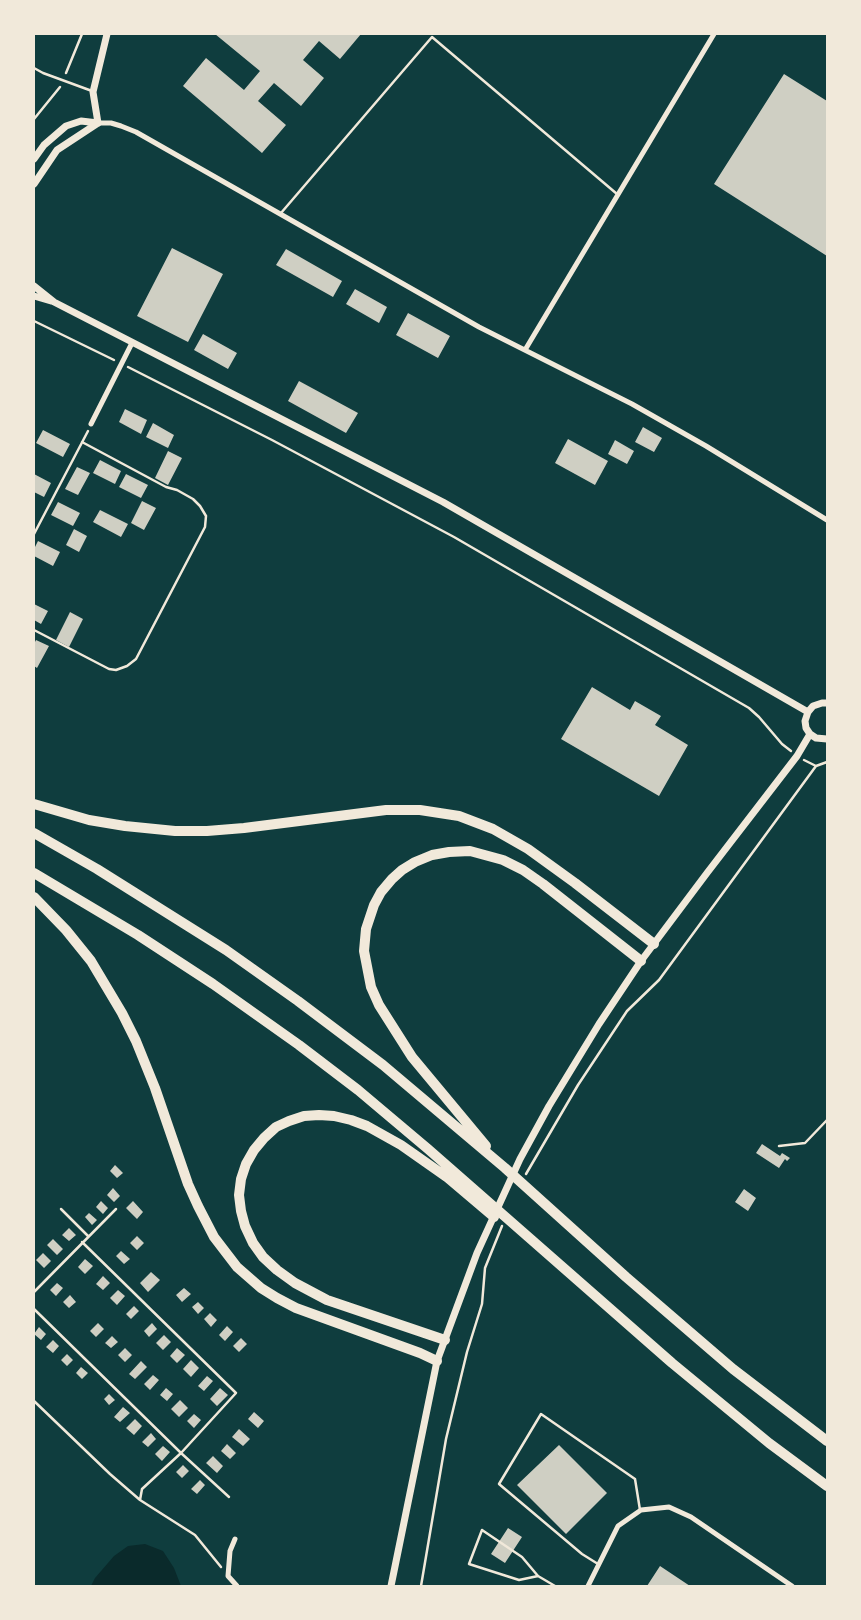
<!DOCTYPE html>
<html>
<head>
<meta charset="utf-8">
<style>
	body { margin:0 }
	#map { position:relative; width:861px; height:1620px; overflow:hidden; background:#0f3d3e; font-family:Cabin,sans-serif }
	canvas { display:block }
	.frame { position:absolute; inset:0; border:35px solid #f1e9da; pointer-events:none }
</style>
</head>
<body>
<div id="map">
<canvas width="861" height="1620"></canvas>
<div class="frame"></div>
</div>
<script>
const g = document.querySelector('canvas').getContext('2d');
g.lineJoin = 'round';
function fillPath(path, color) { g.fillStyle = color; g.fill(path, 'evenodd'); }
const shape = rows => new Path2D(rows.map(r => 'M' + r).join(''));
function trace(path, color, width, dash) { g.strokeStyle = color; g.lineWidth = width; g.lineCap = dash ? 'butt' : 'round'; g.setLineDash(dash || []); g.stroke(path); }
fillPath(shape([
	[145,1544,163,1551,174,1568,181,1586,91,1586,95,1578,114,1556,128,1546]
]), '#0a2a2b');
fillPath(shape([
	[215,34,272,35,361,34,340,59,319,41,303,60,324,78,301,106,274,83,258,101,286,125,262,153,183,86,206,58,244,90,260,71],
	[784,74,827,101,827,256,714,184],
	[172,248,223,274,188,342,137,316],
	[286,249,342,281,333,297,276,265],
	[355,289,387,307,379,323,346,304],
	[408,313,450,336,438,358,396,335],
	[203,334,237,353,228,369,194,350],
	[299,381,358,413,346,433,288,401],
	[125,409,147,420,141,434,119,422],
	[153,423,174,435,168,448,146,437],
	[643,427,662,438,654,452,635,442],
	[43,430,70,444,63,457,36,443],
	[568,439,608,461,595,485,555,463],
	[615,440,634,451,627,464,608,454],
	[168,451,182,458,168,485,155,478],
	[100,460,121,471,115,484,93,473],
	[77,467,90,473,78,495,65,489],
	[34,474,51,483,44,497,34,492],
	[126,474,148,485,141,498,119,487],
	[142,501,156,508,144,530,131,523],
	[58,502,80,513,73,526,51,515],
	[100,510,128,524,121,537,93,522],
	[74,529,87,536,79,552,66,545],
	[38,541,60,552,53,566,34,556,34,549],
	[34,604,48,611,41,624,34,620],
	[70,612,83,619,69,647,56,640],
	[36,640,49,646,37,668,34,666,34,644],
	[592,687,630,710,635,701,661,716,655,725,688,745,659,796,561,739],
	[762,1144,780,1156,782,1153,790,1158,787,1161,785,1159,779,1168,756,1153],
	[115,1165,123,1173,117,1178,110,1171],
	[113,1188,120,1196,114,1202,107,1195],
	[744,1189,756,1198,748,1211,735,1202],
	[101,1201,108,1208,103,1214,96,1207],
	[133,1201,143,1212,137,1219,126,1208],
	[89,1213,97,1220,92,1225,85,1217],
	[69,1228,76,1235,69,1241,62,1235],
	[137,1236,144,1243,137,1250,130,1243],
	[53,1239,63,1249,57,1255,47,1245],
	[121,1251,130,1259,124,1264,116,1256],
	[43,1253,51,1261,44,1268,36,1260],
	[85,1259,93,1266,85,1274,78,1267],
	[151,1272,160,1280,148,1292,140,1283],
	[103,1276,110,1283,103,1290,96,1284],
	[57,1283,63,1288,56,1296,50,1290],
	[184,1288,191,1294,182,1302,176,1295],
	[118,1290,125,1296,117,1305,110,1298],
	[70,1295,76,1302,69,1308,63,1302],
	[198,1302,204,1308,198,1314,192,1307],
	[134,1306,139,1311,131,1319,126,1314],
	[210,1313,217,1320,211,1327,204,1319],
	[98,1323,104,1329,96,1337,90,1331],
	[152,1323,157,1329,149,1337,144,1331],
	[227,1326,233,1332,225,1341,219,1335],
	[39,1327,46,1334,41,1340,34,1334],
	[164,1335,171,1342,163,1350,156,1343],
	[112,1336,118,1342,111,1348,105,1343],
	[241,1338,247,1344,239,1352,233,1346],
	[53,1340,59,1346,53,1353,46,1347],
	[125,1348,132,1355,125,1362,118,1355],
	[177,1348,185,1355,177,1363,170,1356],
	[67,1354,73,1360,67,1366,61,1360],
	[191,1360,199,1368,191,1377,183,1369],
	[141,1361,147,1367,135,1379,129,1374],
	[81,1367,88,1373,82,1379,76,1373],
	[153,1375,159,1380,150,1390,144,1384],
	[207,1376,213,1381,204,1391,198,1386],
	[166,1388,173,1394,167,1401,160,1395],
	[220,1388,228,1395,217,1406,210,1399],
	[109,1394,115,1400,109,1405,104,1399],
	[180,1400,188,1408,179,1417,171,1409],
	[123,1407,130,1413,120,1422,114,1417],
	[254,1412,264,1421,258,1428,248,1419],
	[194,1414,201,1420,194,1428,187,1421],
	[135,1419,142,1426,134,1435,126,1428],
	[239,1429,250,1439,243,1446,232,1437],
	[151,1433,156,1439,148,1447,142,1442],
	[227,1444,236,1453,230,1459,221,1451],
	[559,1445,607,1493,566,1534,517,1485],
	[163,1446,170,1452,162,1461,155,1454],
	[213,1456,223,1466,217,1473,206,1463],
	[183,1465,189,1471,182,1478,176,1472],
	[200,1480,205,1485,197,1494,191,1489],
	[508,1528,522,1537,505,1563,491,1554],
	[660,1566,690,1586,647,1586]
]), '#cfcfc3');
trace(shape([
	[66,73,82,34],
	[34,119,60,87],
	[34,321,114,360],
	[128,367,272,440,454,537,749,708,759,717,782,744,791,751],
	[34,534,88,431],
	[34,630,109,669,116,670,127,666,136,659,205,527,206,516,200,506,193,499,177,490,166,487,82,442],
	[804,760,816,766],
	[779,1146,805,1143,827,1120],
	[526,1174,578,1085,627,1011,659,980,816,766,827,762],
	[61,1209,88,1236],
	[82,1242,236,1393,181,1453,142,1489,140,1500],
	[34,1292,116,1209],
	[34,1309,181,1453,229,1497],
	[34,1401,110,1474,140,1500,195,1535,221,1567],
	[421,1586,446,1439,467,1352,482,1304,485,1268,502,1226]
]), '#f1e9da', 2.5);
trace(shape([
	[34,68,43,73,92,91],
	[281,213,432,37,617,194],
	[598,1564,582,1554,499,1484,541,1414,635,1479,640,1510],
	[538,1576,519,1580,469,1564,482,1530,522,1557,538,1576,555,1586]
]), '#f1e9da', 2.5);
trace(shape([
	[98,123,111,123,121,126,136,132,479,327,632,404,706,446,827,520],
	[525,350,714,34],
	[91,424,132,343],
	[235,1539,230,1551,228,1576,237,1586],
	[588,1586,618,1526,641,1510,669,1507,691,1517,792,1586]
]), '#f1e9da', 5);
trace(shape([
	[98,123,93,92,107,34],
	[34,159,44,145,66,126,81,121,98,123],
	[34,184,57,150,98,123],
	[34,286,54,302,443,502,808,712],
	[34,296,51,301],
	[827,703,822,703,813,706,808,712,805,721,806,728,810,734,816,738,827,739],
	[391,1586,437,1361,477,1253,520,1159,549,1106,599,1024,641,961,707,873,797,756,810,734]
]), '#f1e9da', 7);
trace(shape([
	[34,804,89,820,125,826,175,831,207,831,244,828,386,810,420,810,459,816,493,829,528,849,575,883,654,944],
	[34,833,97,869,226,950,298,1001,383,1065,505,1168,626,1277,733,1369,827,1441],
	[34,873,138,935,213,984,299,1045,358,1090,428,1149,672,1363,769,1443,827,1486],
	[34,897,66,930,91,961,122,1013,136,1041,155,1088,188,1184,198,1206,214,1237,237,1267,261,1288,277,1298,296,1308,420,1353,437,1361],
	[486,1146,412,1057,379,1005,371,987,364,951,366,929,374,905,381,892,392,879,402,870,415,862,432,855,449,852,470,851,503,860,523,870,543,884,641,961],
	[445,1340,327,1300,295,1283,277,1270,263,1257,253,1243,245,1226,241,1211,239,1195,241,1179,246,1164,254,1150,264,1138,276,1127,289,1121,304,1116,319,1115,334,1116,351,1120,367,1126,401,1145,448,1178,494,1217]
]), '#f1e9da', 10);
</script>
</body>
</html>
